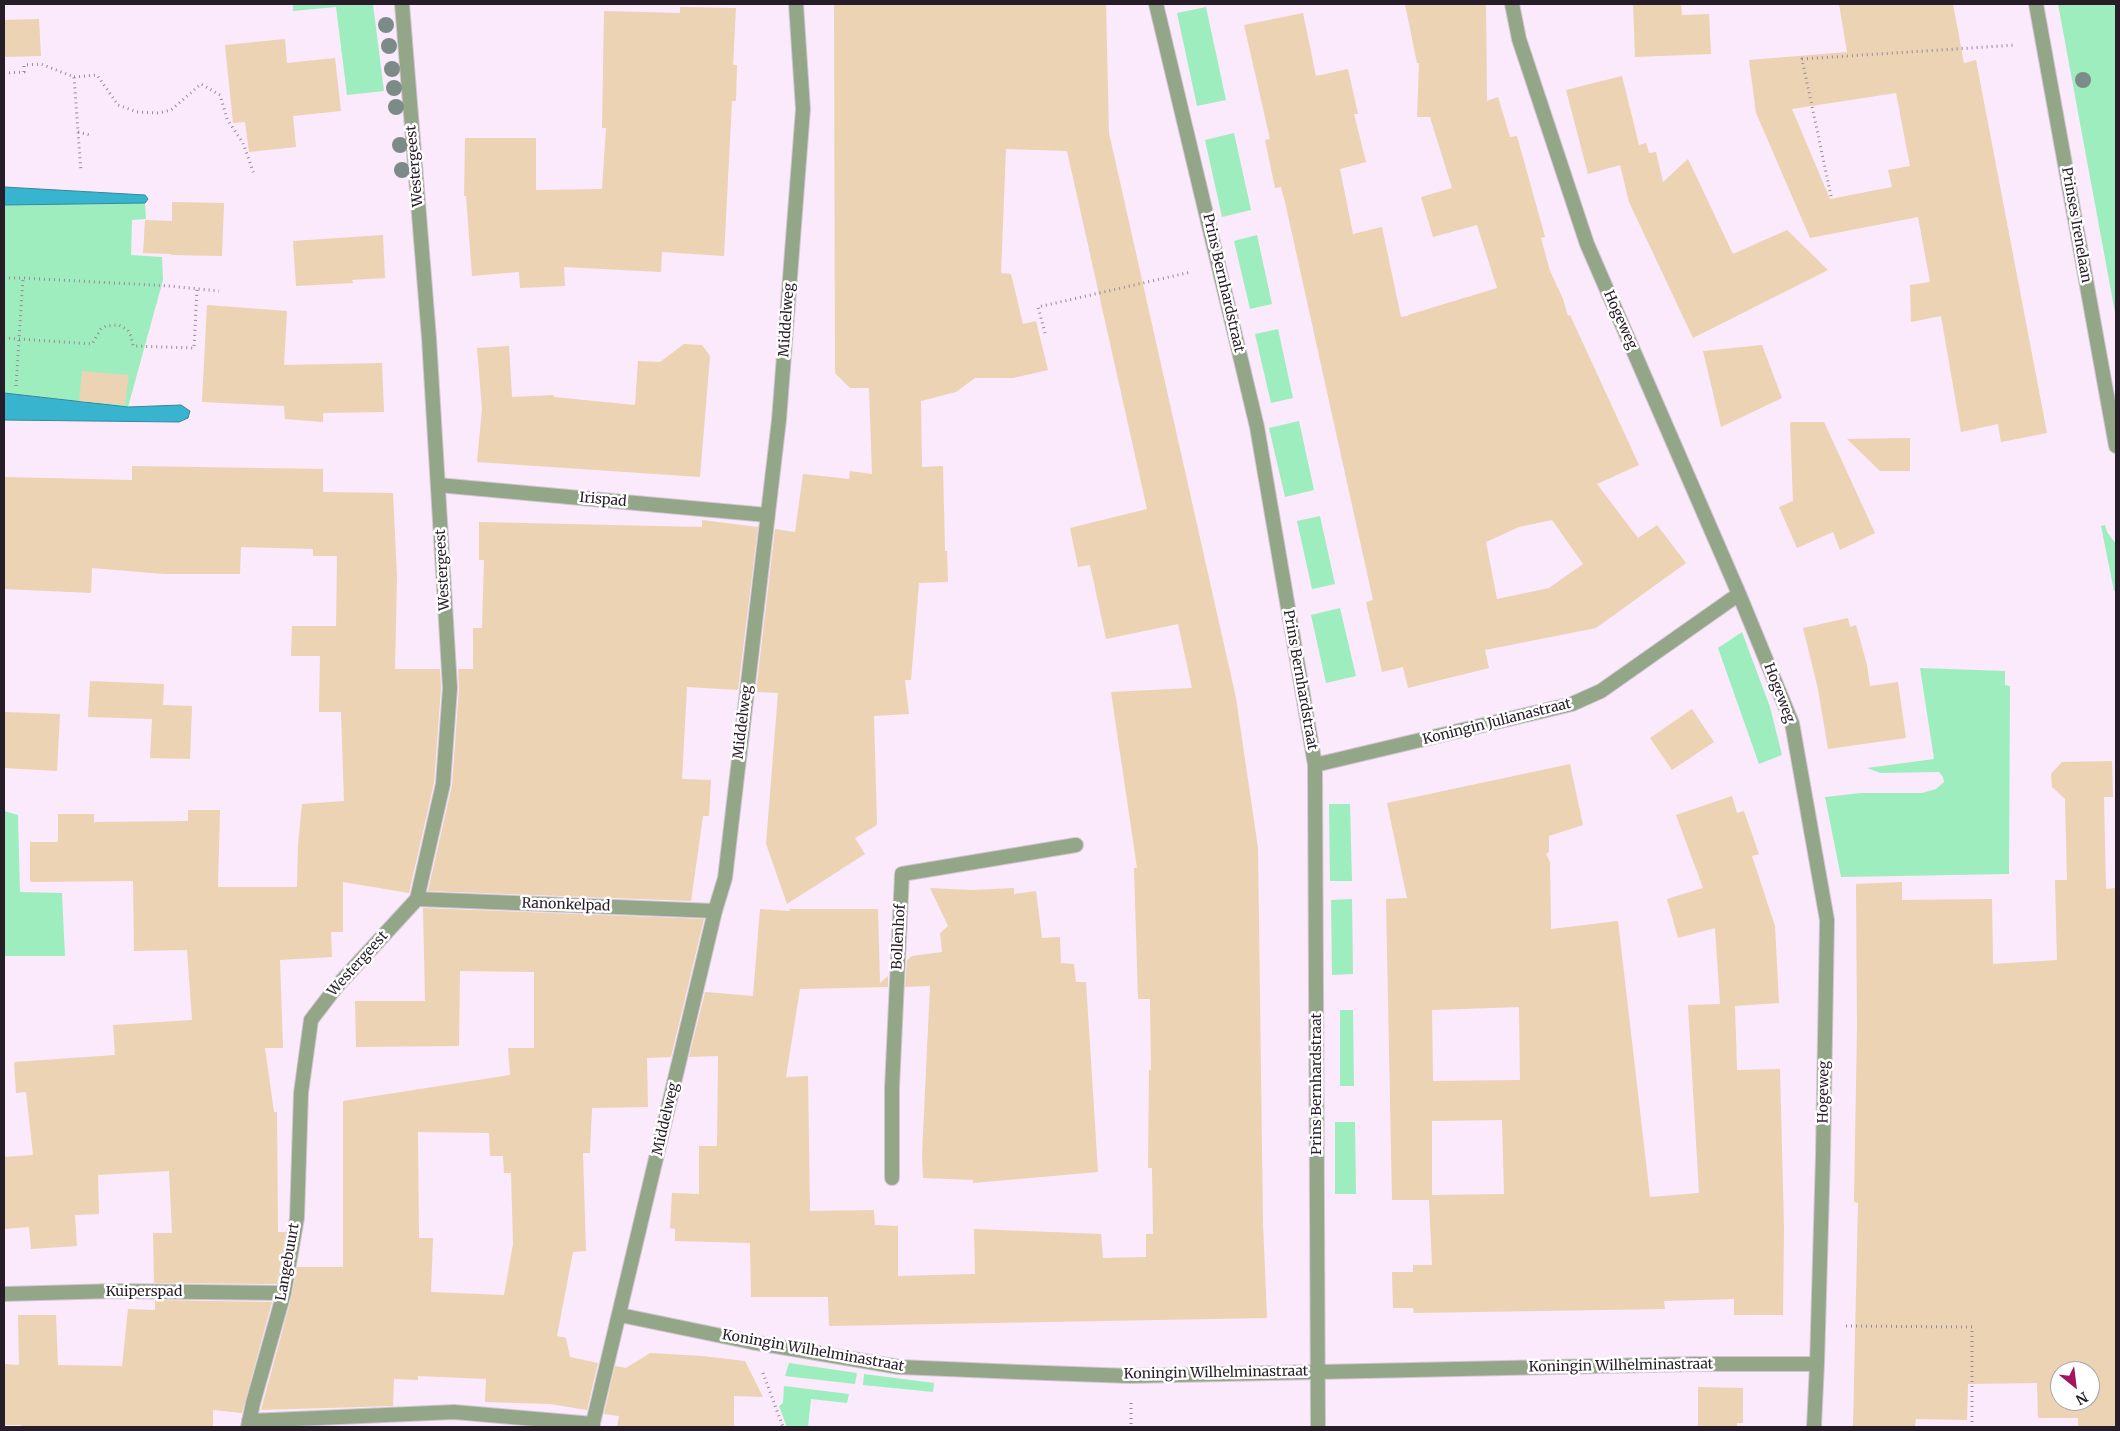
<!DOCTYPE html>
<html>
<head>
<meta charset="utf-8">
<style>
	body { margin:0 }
	#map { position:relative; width:2120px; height:1431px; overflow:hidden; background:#faeafb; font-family:Merriweather,serif }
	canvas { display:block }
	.frame { position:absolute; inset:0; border:5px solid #271d28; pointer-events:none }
	.north { position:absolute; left:2050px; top:1361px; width:50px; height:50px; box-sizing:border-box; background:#fff; border:1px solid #a9a5a9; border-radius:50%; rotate:151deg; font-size:14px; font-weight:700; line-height:20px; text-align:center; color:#271d28 }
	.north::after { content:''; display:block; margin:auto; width:18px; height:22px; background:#a3155c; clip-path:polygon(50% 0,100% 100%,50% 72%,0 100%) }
</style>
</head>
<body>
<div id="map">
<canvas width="2120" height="1431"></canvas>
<div class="frame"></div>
<div class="north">N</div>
</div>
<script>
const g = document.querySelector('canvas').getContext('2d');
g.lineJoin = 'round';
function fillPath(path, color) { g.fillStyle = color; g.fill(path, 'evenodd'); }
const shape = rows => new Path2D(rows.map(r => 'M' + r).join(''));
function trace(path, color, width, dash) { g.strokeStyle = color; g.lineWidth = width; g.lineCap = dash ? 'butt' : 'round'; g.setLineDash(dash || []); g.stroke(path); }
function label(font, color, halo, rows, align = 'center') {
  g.font = font + ' Merriweather,serif'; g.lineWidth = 5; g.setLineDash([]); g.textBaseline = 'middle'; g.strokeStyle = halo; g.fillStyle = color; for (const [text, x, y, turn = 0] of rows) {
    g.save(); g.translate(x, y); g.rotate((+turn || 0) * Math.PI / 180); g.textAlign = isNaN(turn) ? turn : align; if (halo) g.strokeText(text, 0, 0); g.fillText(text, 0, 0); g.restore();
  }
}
fillPath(shape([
	[293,4,373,4,384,91,347,95,336,7,293,11],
	[2058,4,2116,4,2116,318],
	[1206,7,1226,100,1197,106,1177,13],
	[1234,133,1251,210,1222,217,1205,140],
	[145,203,146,219,132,220,131,255,162,257,163,280,128,407,4,393,4,205],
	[1257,235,1272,304,1250,309,1234,241],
	[1278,329,1293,398,1271,403,1255,334],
	[1299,421,1314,490,1285,497,1269,428],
	[1320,516,1335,584,1312,589,1297,521],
	[2105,525,2107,532,2116,544,2116,591,2114,591,2101,526],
	[1340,608,1356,676,1326,683,1311,615],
	[1742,632,1770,707,1782,755,1759,764,1718,648],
	[1920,668,2005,671,2005,685,2010,686,2009,874,1841,877,1825,797,1861,793,1922,793,1936,789,1944,782,1943,777,1939,772,1880,773,1867,768,1934,759],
	[1329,804,1350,804,1352,881,1330,881],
	[4,811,18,815,20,892,62,893,65,956,4,956],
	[1352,899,1353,974,1332,975,1331,900],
	[1340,1010,1353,1010,1354,1086,1340,1086],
	[1335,1122,1355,1122,1356,1194,1335,1194],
	[789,1363,857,1373,855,1384,785,1376],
	[864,1374,934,1383,933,1392,863,1385],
	[784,1386,849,1394,847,1403,811,1399,808,1427,787,1427,779,1406,783,1403]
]), '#9eedbf');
const water = shape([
	[4,187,145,195,148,199,145,203,4,205,4,187],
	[4,393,128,407,181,405,190,411,188,418,179,422,4,420,4,393]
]);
fillPath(water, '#39b4cf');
trace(water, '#34879d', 1);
fillPath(shape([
	[834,4,1106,4,1109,133,1236,698,1258,848,1263,1224,1267,1318,829,1326,828,1297,751,1297,750,1243,675,1241,675,1229,670,1228,672,1193,699,1194,699,1146,717,1146,718,1056,689,1057,705,992,753,996,760,909,790,911,789,909,878,909,880,983,888,976,888,987,800,989,786,1077,808,1076,810,1211,874,1210,875,1225,898,1226,898,1276,975,1274,974,1229,1101,1234,1103,1258,1146,1257,1146,1234,1153,1234,1152,1168,1148,1168,1149,1070,1151,1070,1150,999,1138,999,1134,868,1137,868,1111,692,1192,688,1178,624,1106,639,1090,565,1078,567,1070,528,1147,509,1067,151,1006,149,1001,273,1011,274,1023,324,1036,321,1048,370,1013,378,975,378,956,392,921,401,922,467,943,466,945,551,947,551,948,582,919,583,911,680,905,680,909,714,874,716,877,825,855,838,865,854,787,904,766,844,778,693,756,692,775,529,795,532,803,474,849,479,850,471,872,474,869,388,850,388,835,373],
	[1405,4,1486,4,1487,101,1498,97,1510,137,1517,136,1545,237,1541,238,1550,271,1563,299,1568,316,1570,315,1639,465,1597,484,1638,538,1657,525,1686,563,1596,628,1485,650,1489,668,1408,688,1403,667,1382,672,1366,602,1373,600,1285,202,1281,187,1275,188,1265,140,1270,139,1244,25,1303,13,1316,76,1348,69,1358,114,1354,114,1366,162,1340,169,1353,234,1382,227,1401,317,1408,316,1408,315,1497,288,1477,225,1433,237,1421,197,1452,188,1430,117,1417,117,1419,63,1417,63],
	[1552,520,1583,564,1549,588,1497,599,1486,542,1519,527],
	[1633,4,1681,4,1682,15,1709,14,1711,54,1635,57],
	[1839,4,1953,4,1964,63,1976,60,2047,433,2001,442,1998,424,1961,432,1941,316,1911,322,1910,285,1930,282,1918,217,1810,238,1756,113,1749,60,1847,52],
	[1896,93,1910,166,1888,170,1892,187,1830,199,1792,109],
	[680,7,736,8,733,65,737,65,736,101,732,101,724,256,662,252,661,272,564,267,565,286,520,288,519,272,472,276,466,196,464,196,465,138,536,138,536,190,602,189,606,128,602,128,604,11,680,13],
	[39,19,41,56,4,57,4,20],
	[285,39,287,63,335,58,341,111,293,116,296,147,249,152,245,122,233,123,225,45],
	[1622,76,1639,145,1646,143,1649,153,1656,152,1663,182,1688,159,1733,254,1787,230,1828,270,1693,338,1629,202,1620,165,1588,174,1566,90],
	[172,202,224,203,222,256,171,255,172,254,143,253,145,220,172,221],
	[383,235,385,278,352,280,353,283,296,286,293,241],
	[207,305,287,311,284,365,382,363,384,412,323,413,323,422,285,419,284,406,202,402],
	[684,344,702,345,710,356,700,477,477,462,482,409,477,348,509,346,512,397,554,395,554,397,635,405,638,361,660,362],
	[1762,345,1782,398,1721,427,1703,351],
	[82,371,129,375,125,405,79,401],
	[1790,422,1824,422,1875,533,1840,550,1833,532,1797,548,1779,507,1793,501],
	[1910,438,1910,471,1880,471,1847,439],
	[132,466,323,469,323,492,393,493,397,576,395,669,440,669,441,688,434,783,409,893,343,882,343,932,331,932,332,957,280,960,283,1048,265,1048,274,1112,277,1112,278,1232,286,1232,277,1284,154,1283,153,1233,172,1233,169,1171,98,1175,99,1214,75,1215,77,1246,31,1249,29,1227,4,1229,4,1157,33,1155,26,1092,16,1093,14,1062,115,1055,113,1025,192,1020,187,950,134,951,133,881,30,882,30,842,58,842,58,814,94,814,94,822,188,821,188,810,220,810,218,887,297,887,298,845,302,804,344,801,341,712,319,712,320,656,291,656,292,626,336,626,337,556,313,556,313,549,241,547,240,574,164,574,92,568,91,593,4,589,4,477,132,480],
	[702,520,758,527,738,690,687,687,682,779,711,780,709,816,703,816,691,901,428,891,452,785,459,689,458,669,473,669,473,628,482,628,484,560,479,560,479,522,702,527],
	[1848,618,1850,627,1856,625,1867,665,1870,686,1898,682,1906,738,1828,749,1818,689,1803,628],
	[90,681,164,684,163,705,192,706,190,759,150,758,152,719,88,717],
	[1692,709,1714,742,1672,770,1650,738],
	[4,712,60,714,57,771,4,768],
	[2112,761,2113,797,2104,797,2106,889,2115,888,2116,1427,2078,1427,2078,1418,2038,1418,2037,1383,1968,1384,1967,1420,1916,1419,1915,1427,1853,1427,1858,1203,1854,1202,1857,1026,1856,884,1902,882,1902,900,1992,899,1993,964,2057,960,2055,880,2067,880,2065,799,2052,787,2051,774,2062,762],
	[2060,1371,2090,1371,2090,1401,2060,1401],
	[1570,764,1583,825,1549,836,1549,852,1546,854,1550,862,1551,929,1618,921,1650,1197,1699,1193,1688,1005,1720,1004,1715,928,1678,938,1667,899,1703,888,1676,815,1732,796,1737,813,1744,811,1759,854,1752,856,1775,926,1779,1003,1735,1006,1737,1070,1780,1069,1784,1228,1783,1315,1734,1315,1734,1299,1664,1301,1665,1309,1414,1313,1413,1308,1393,1308,1392,1272,1413,1272,1413,1265,1432,1265,1429,1200,1392,1200,1386,899,1407,898,1387,803],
	[1519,1007,1520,1080,1433,1081,1432,1010],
	[1502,1120,1504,1194,1432,1195,1432,1121],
	[930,888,972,890,1014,888,1014,894,1036,891,1042,938,1060,937,1061,963,1074,964,1076,982,1086,982,1098,1172,973,1183,973,1180,923,1178,922,1155,930,986,905,987,907,960,912,956,942,952,940,933,948,926],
	[423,908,704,919,671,1057,647,1058,648,1107,592,1108,590,1153,583,1153,586,1251,573,1252,557,1336,566,1338,570,1357,598,1363,587,1410,550,1404,485,1402,486,1379,418,1376,418,1380,394,1379,393,1406,261,1410,292,1295,297,1267,343,1267,343,1101,510,1075,508,1048,534,1048,534,972,460,971,459,1046,356,1047,355,1001,425,1001],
	[418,1132,489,1133,490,1156,503,1156,504,1173,511,1173,513,1244,504,1295,431,1292,433,1238,419,1238],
	[155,1300,272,1302,242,1413,213,1410,213,1427,21,1427,21,1425,4,1425,4,1364,19,1365,18,1315,56,1315,58,1365,122,1366,128,1309,155,1310],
	[650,1353,702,1356,745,1361,763,1397,734,1396,734,1427,617,1427,619,1416,604,1414,615,1366,626,1368],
	[1698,1387,1743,1388,1743,1423,1737,1423,1737,1427,1698,1427]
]), '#ebd3b4');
const service = shape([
	[892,1178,892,1088,902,874,1076,845]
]);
const pedestrian = shape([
	[438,485,767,515],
	[417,899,715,911],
	[249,1421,454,1412,593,1424]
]);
const minor = shape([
	[1156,4,1257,427,1315,765,1318,1427],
	[1512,4,1519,39,1587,244,1739,594,1792,723,1827,920,1823,1155,1817,1364,1814,1427],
	[2036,4,2116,446],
	[1315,765,1572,704,1601,691,1739,594],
	[4,1294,115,1291,284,1293],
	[620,1315,751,1342,899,1367,1018,1372,1130,1376,1694,1364,1817,1364],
	[248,1427,253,1403,284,1293,297,1218,301,1093,311,1020,337,986,417,899,443,784,450,688,429,338,402,4],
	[592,1427,715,911,725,878,779,420,803,109,796,4]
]);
trace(service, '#d4c5d5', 16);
trace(pedestrian, '#d4c5d5', 16);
trace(minor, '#d4c5d5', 16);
trace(shape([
	[4,73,24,72,24,65,41,64,74,77,81,172],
	[74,77,97,75,118,105,137,112,159,113,171,110,201,84,220,95,227,119,243,143,254,174],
	[78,132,90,135],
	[1831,196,1802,59,2016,45],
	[4,278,23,278,170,286,219,291],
	[1045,333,1038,307,1191,272],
	[4,338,92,344,101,329,106,326,119,325,128,330,131,336,133,346,194,348,197,289],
	[16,386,23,278],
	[1846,1326,1972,1327,1972,1427],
	[763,1373,783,1427],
	[1131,1403,1131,1427]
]), '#988b99', 3, [1, 4]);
trace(service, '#93a788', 14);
trace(pedestrian, '#93a788', 14);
trace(minor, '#93a788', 14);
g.fillStyle = '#7d8b88';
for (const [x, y] of [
	[386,25],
	[389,46],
	[392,69],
	[2083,80],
	[394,88],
	[396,107],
	[400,145],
	[402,170]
]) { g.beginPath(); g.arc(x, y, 8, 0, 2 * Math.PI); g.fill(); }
label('14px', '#271d28', '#fff', [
	["Westergeest",415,166,-95],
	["Prinses Irenelaan",2076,225,80],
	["Prins Bernhardstraat",1223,283,77],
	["Middelweg",787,320,-86],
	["Hogeweg",1620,320,66],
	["Irispad",603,500,5],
	["Westergeest",443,570,-93],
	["Prins Bernhardstraat",1300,680,80],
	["Hogeweg",1779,693,69],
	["Middelweg",743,722,-83],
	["Koningin Julianastraat",1497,722,-14],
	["Ranonkelpad",566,905,2],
	["Bollenhof",899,937,-87],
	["Westergeest",358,964,-48],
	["Prins Bernhardstraat",1317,1084,-90],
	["Hogeweg",1824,1092,-89],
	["Middelweg",666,1119,-77],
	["Langebuurt",288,1262,-80],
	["Kuiperspad",144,1292],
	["Koningin Wilhelminastraat",813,1351,10],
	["Koningin Wilhelminastraat",1621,1366,-1],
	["Koningin Wilhelminastraat",1216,1373,-1]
]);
</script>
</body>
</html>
